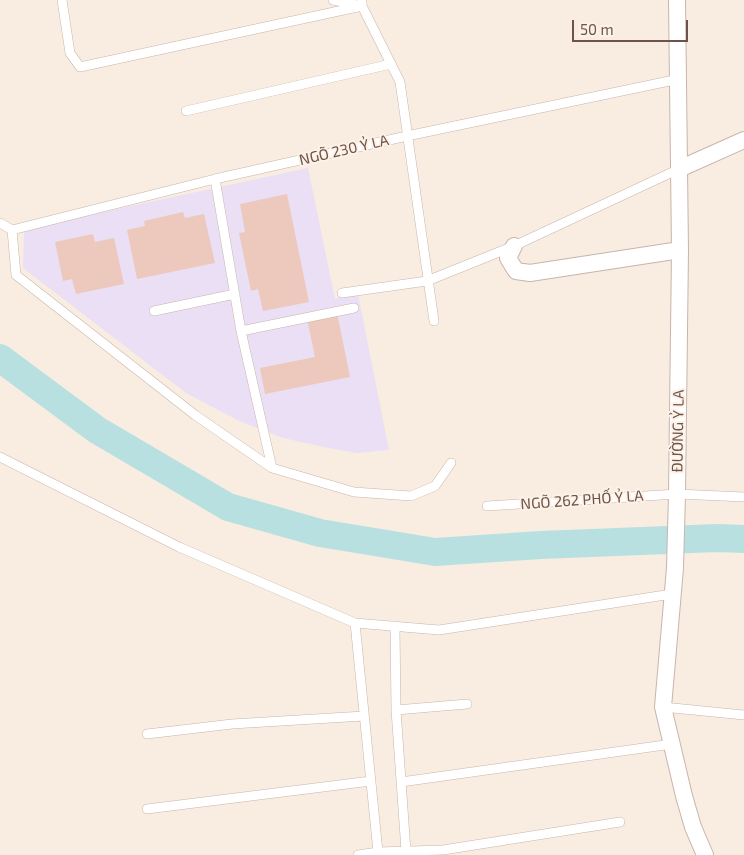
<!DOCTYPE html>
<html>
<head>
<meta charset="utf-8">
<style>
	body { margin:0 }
	#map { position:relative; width:744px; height:855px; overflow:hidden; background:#f9ede2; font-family:"Exo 2",sans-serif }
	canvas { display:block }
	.scale { position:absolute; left:572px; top:20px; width:116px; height:22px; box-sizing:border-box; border:2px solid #6e534b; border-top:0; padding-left:6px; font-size:15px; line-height:18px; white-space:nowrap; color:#6e534b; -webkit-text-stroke:4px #fdf2e7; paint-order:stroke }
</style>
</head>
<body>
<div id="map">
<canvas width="744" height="855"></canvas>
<div class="scale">50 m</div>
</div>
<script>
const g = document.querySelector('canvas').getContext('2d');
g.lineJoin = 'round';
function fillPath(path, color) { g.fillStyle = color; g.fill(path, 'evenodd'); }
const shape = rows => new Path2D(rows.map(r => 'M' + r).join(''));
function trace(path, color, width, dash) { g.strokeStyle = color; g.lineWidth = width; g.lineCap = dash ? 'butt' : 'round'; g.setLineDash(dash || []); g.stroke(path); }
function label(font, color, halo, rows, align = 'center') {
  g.font = font + ' "Exo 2",sans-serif'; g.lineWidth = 4; g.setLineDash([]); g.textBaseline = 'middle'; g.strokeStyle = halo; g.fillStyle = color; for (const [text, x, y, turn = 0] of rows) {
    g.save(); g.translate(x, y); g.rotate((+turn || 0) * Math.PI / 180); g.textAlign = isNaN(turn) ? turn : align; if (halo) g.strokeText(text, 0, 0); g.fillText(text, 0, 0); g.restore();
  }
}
fillPath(shape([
	[308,168,335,299,358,294,389,450,357,453,328,448,283,438,239,421,186,393,23,268,24,229]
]), '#eadff5');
trace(shape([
	[0,358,97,430,228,507,320,533,435,552,541,545,717,538,744,539]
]), '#b9e0e1', 28);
fillPath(shape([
	[287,194,309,302,263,311,258,289,251,291,239,233,245,232,240,204],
	[183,212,185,218,204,214,215,263,137,279,127,230,145,226,144,221],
	[93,234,95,242,114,238,124,284,76,294,72,279,63,281,55,242],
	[337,313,350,377,265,394,260,368,315,357,307,319]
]), '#ecc9bc');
const service = shape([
	[62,0,70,53,80,67,362,6],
	[333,0,357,5],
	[362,0,362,6,400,82,434,321],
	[186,111,391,64],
	[215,179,241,331,272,468],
	[0,223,12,230],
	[12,230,215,179,407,136,679,79],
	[12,230,16,275,195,415,272,468,354,492,411,496,435,486,451,463],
	[342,293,427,281,514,246,679,169],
	[154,311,235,294],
	[241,331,354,308],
	[0,457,179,547,355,623,439,630,672,594],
	[487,506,677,494,744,497],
	[355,623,378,852,443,850,620,822],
	[395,626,396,710,406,851],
	[663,707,744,715],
	[396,710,467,704],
	[147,734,232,724,364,716],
	[401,782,672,744],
	[147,809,371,781],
	[358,855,378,852]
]);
const minor = shape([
	[677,0,680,250,677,494,675,568,663,707,684,796,693,827,705,855],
	[679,169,744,140],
	[514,246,508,258,516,271,530,273,680,250]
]);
trace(service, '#c9b4aa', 10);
trace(minor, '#c9b4aa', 18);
trace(service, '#fff', 9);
trace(minor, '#fff', 16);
label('15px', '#6e534b', '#fdf2e7', [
	["NGÕ 230 Ỷ LA",344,150,-13],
	["ĐƯỜNG Ỷ LA",678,431,-89],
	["NGÕ 262 PHỐ Ỷ LA",582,500,-4]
]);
</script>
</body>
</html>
